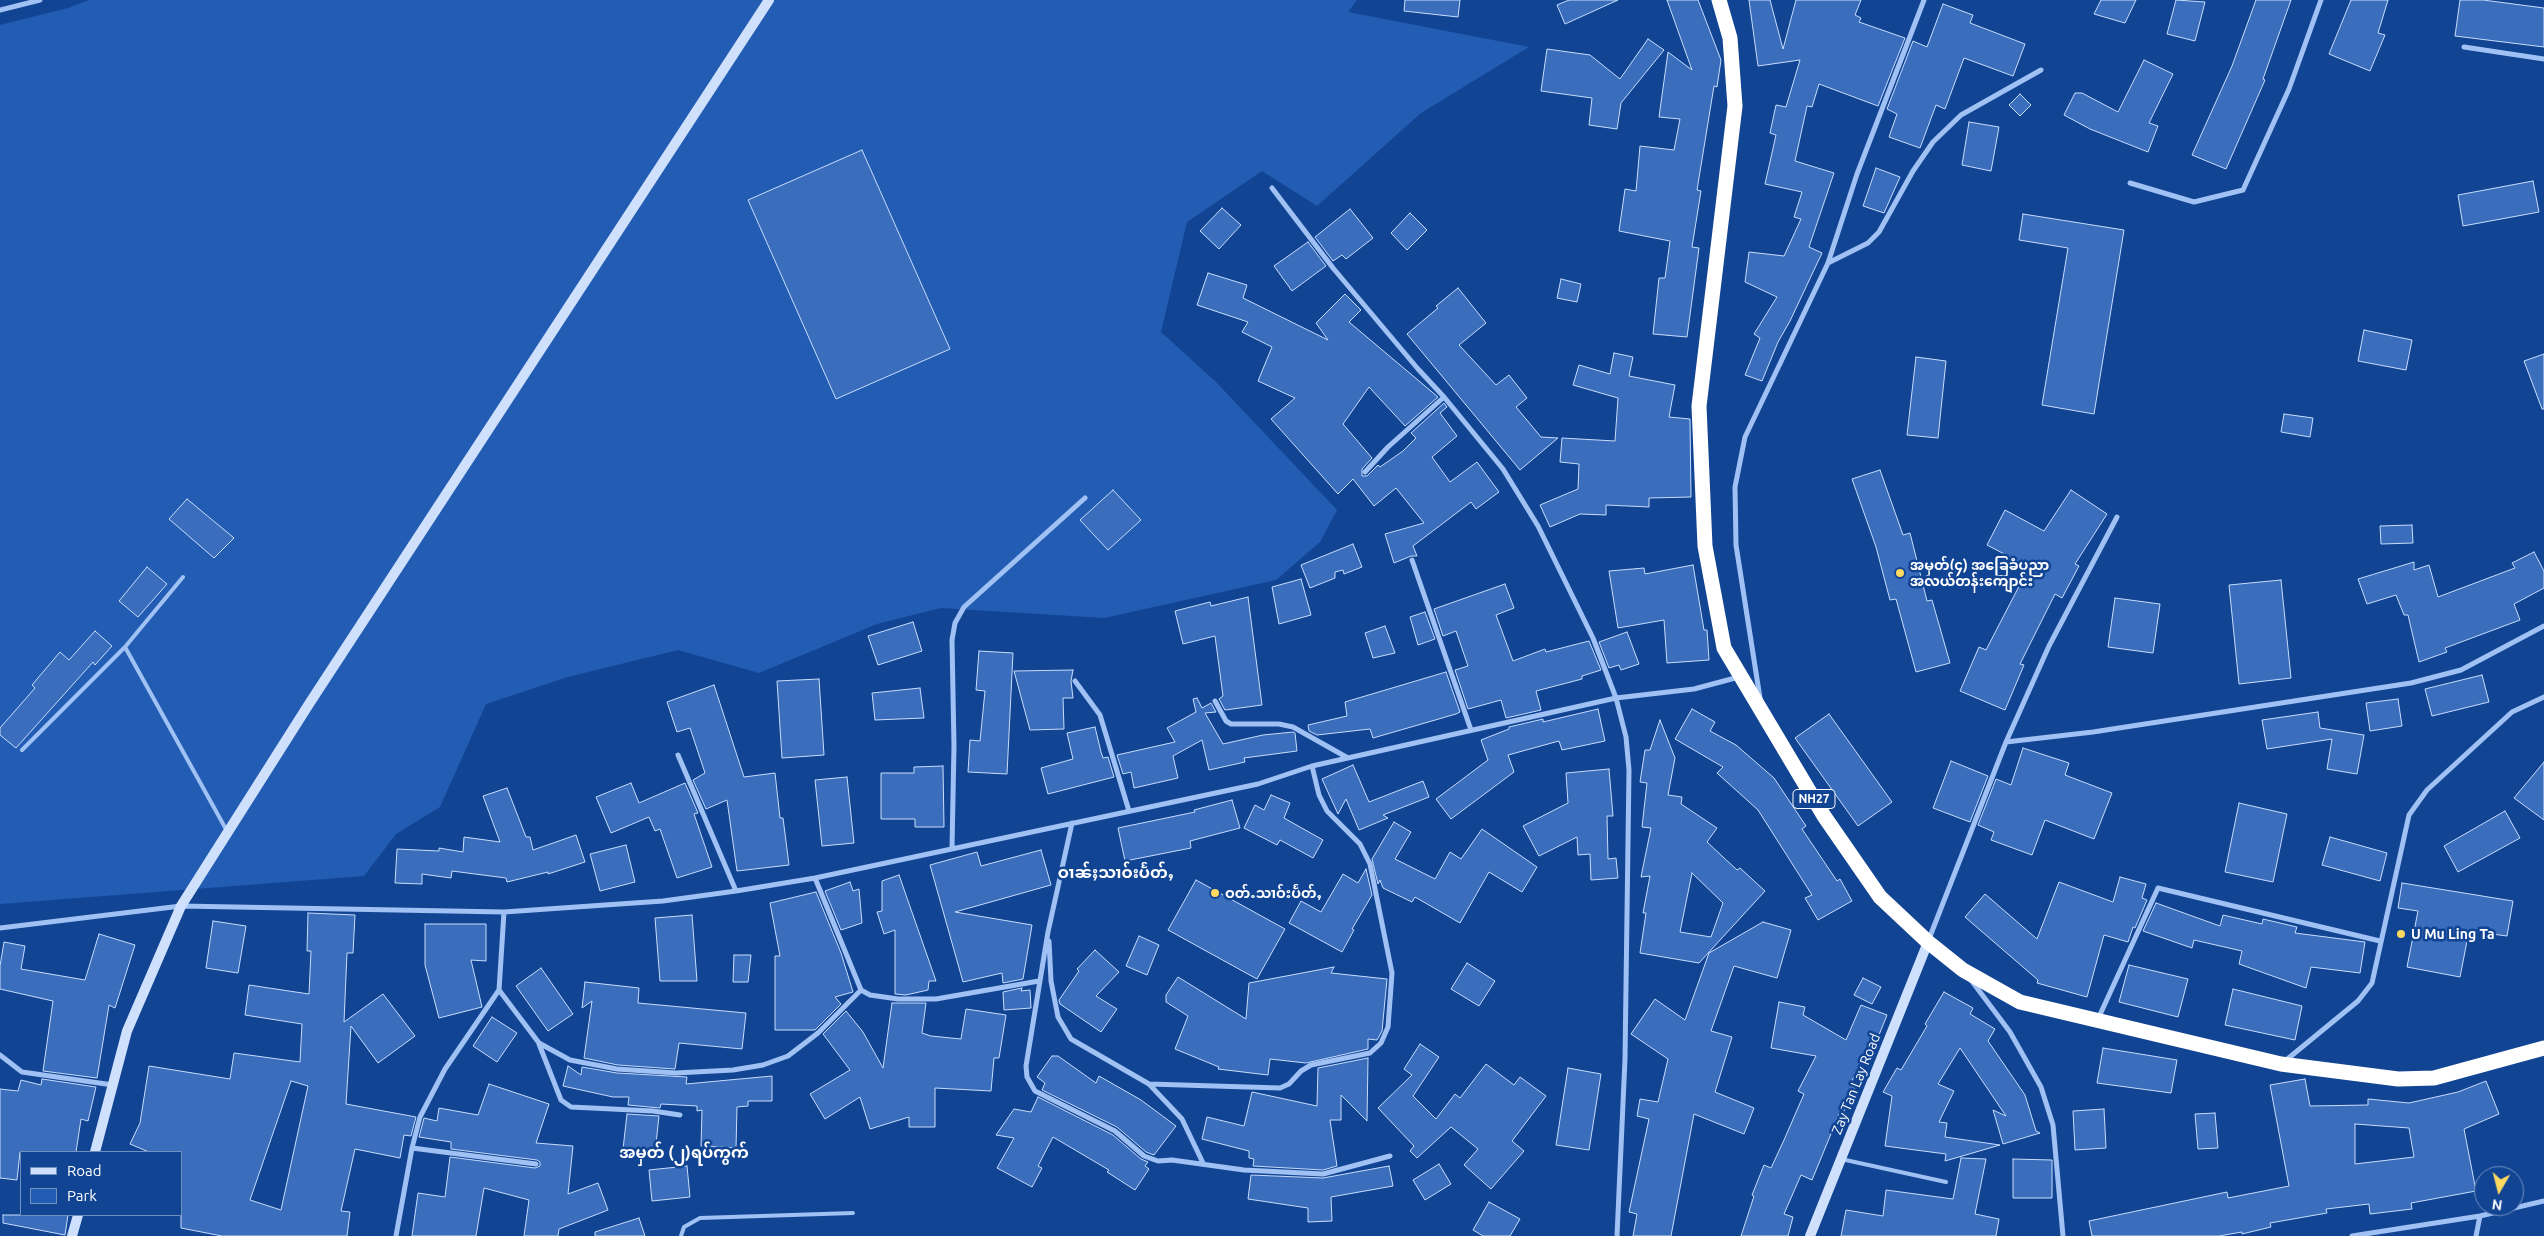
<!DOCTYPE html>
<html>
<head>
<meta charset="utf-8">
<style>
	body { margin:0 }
	#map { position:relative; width:2544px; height:1236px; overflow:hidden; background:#124494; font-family:Ubuntu,sans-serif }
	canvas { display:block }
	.legend { position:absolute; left:20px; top:1151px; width:162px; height:65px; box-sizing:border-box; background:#124494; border:1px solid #718fbf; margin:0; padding:6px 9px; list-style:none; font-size:15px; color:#fff }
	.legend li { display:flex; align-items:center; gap:10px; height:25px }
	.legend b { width:25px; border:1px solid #718fbf }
	.north { position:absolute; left:2474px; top:1166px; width:50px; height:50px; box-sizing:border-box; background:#124494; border:1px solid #718fbf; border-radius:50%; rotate:188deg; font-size:14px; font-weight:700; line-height:20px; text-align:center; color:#fff }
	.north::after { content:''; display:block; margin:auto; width:18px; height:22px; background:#ffd961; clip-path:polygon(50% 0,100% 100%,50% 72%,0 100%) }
</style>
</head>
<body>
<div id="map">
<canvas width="2544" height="1236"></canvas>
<ul class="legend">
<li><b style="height:6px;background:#cfe0fd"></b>Road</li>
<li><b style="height:14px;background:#235db3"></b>Park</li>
</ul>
<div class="north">N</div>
</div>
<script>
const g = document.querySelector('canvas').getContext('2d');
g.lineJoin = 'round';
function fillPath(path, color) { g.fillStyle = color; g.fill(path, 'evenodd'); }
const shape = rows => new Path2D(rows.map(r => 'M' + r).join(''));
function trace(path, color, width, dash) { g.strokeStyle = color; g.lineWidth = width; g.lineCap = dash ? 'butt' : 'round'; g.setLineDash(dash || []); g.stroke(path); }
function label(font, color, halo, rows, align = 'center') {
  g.font = font + ' Ubuntu,"Noto Sans Myanmar",sans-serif'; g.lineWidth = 5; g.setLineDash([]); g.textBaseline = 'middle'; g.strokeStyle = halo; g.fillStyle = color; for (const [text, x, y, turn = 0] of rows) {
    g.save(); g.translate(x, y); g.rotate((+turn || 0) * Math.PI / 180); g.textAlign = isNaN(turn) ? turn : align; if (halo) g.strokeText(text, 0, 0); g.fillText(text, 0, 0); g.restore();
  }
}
fillPath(shape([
	[89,0,1357,0,1348,12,1529,47,1421,113,1317,206,1262,171,1187,222,1161,332,1216,382,1337,510,1320,542,1276,580,1104,618,941,608,877,624,759,673,678,650,568,677,486,704,440,807,396,834,364,876,0,904,0,25,68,8]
]), '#235db3');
const building = shape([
	[1405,0,1460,0,1458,17,1404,11,1405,0],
	[1569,0,1618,0,1565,24,1557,5,1569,0],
	[1667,0,1698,0,1721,60,1717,87,1714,86,1697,190,1701,191,1692,247,1699,248,1687,337,1653,334,1659,278,1665,278,1670,241,1619,231,1625,189,1636,191,1640,146,1674,150,1680,119,1659,117,1668,52,1692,70,1667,0],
	[1749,0,1770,0,1783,49,1796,0,1861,0,1855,15,1861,18,1859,22,1905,38,1878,106,1819,84,1812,107,1807,106,1795,161,1834,173,1809,247,1822,253,1790,321,1778,342,1762,381,1745,375,1760,338,1754,334,1777,297,1745,282,1749,252,1784,256,1801,219,1794,217,1802,192,1765,184,1776,135,1770,133,1776,105,1786,107,1800,60,1758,66,1749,0],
	[2101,0,2136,0,2125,23,2094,14,2101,0],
	[2176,0,2205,2,2195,41,2167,34,2176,0],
	[2256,0,2291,0,2263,79,2265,80,2226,169,2192,155,2232,66,2256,0],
	[2351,0,2388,0,2378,33,2385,35,2370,71,2329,54,2351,0],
	[2460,0,2483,0,2544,8,2544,47,2455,36,2460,0],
	[1943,4,1973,15,1970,23,2025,44,2013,76,1964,58,1945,109,1936,105,1920,148,1889,137,1897,114,1887,109,1913,41,1927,47,1943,4],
	[1648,39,1664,50,1621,103,1617,129,1589,125,1592,98,1541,91,1547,49,1590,55,1620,79,1648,39],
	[2144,60,2173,74,2149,123,2158,126,2148,152,2090,129,2064,115,2075,93,2082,93,2118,112,2144,60],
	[2020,94,2031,105,2020,116,2009,105,2020,94],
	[1969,122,1999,127,1991,171,1962,165,1969,122],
	[862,150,950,349,836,399,748,200,862,150],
	[1876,168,1900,177,1884,213,1863,206,1876,168],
	[2533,181,2539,212,2463,226,2458,195,2533,181],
	[1222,208,1241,225,1219,249,1200,231,1222,208],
	[1350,209,1373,238,1346,259,1342,255,1333,261,1315,237,1350,209],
	[1410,213,1427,230,1407,250,1391,233,1410,213],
	[2023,214,2124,230,2094,414,2042,405,2068,248,2019,240,2023,214],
	[1308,242,1326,266,1292,291,1274,266,1308,242],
	[1208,273,1247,285,1243,298,1328,340,1316,323,1345,294,1361,310,1349,322,1438,397,1405,426,1369,387,1343,424,1372,458,1362,469,1362,476,1367,476,1378,465,1380,467,1403,451,1416,438,1411,433,1444,403,1447,407,1440,413,1457,436,1432,457,1450,482,1477,462,1499,492,1476,509,1471,502,1413,546,1417,556,1411,556,1394,563,1385,534,1424,523,1396,488,1374,506,1353,479,1338,494,1271,419,1295,398,1258,381,1272,347,1242,332,1248,322,1197,305,1208,273],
	[1561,279,1581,284,1577,302,1557,298,1561,279],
	[1458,288,1486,323,1459,345,1496,385,1509,375,1527,398,1516,407,1541,437,1558,438,1520,470,1407,334,1438,308,1436,306,1458,288],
	[2364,330,2412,340,2406,370,2358,361,2364,330],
	[1614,353,1633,357,1629,376,1675,385,1669,417,1690,419,1691,497,1649,498,1649,507,1606,505,1606,515,1580,514,1550,527,1540,505,1578,489,1579,464,1560,462,1562,438,1615,441,1618,398,1573,385,1579,365,1610,374,1614,353],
	[2544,354,2544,409,2542,409,2524,361,2544,354],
	[1916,357,1946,361,1938,438,1907,435,1916,357],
	[2284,414,2313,418,2310,437,2281,432,2284,414],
	[1880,470,1903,535,1910,533,1927,601,1932,600,1950,663,1916,672,1896,599,1890,600,1876,547,1852,479,1880,470],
	[1113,490,1141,520,1108,550,1080,520,1113,490],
	[2071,490,2107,514,2075,564,2079,566,2062,598,2055,594,2020,664,2024,665,2005,710,1960,691,1979,647,1986,650,2029,567,1987,545,2005,510,2044,531,2071,490],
	[187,499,234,538,214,558,169,519,187,499],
	[2412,525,2413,543,2381,544,2380,526,2412,525],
	[1353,544,1362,567,1344,574,1343,570,1335,572,1335,578,1310,588,1301,565,1353,544],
	[2534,552,2544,571,2544,588,2514,604,2520,620,2445,648,2447,652,2419,662,2408,615,2404,615,2396,595,2367,604,2358,579,2414,562,2414,570,2429,565,2438,597,2515,568,2512,563,2534,552],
	[1693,565,1704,630,1707,630,1709,660,1667,663,1664,620,1618,628,1609,571,1644,568,1645,574,1693,565],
	[147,567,167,584,138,617,119,601,147,567],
	[1301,579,1311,615,1279,624,1272,587,1301,579],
	[2281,580,2291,678,2239,684,2229,585,2281,580],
	[1505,584,1514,608,1496,615,1513,661,1545,649,1546,652,1589,641,1601,670,1582,676,1582,679,1536,691,1541,710,1506,718,1501,700,1468,709,1455,670,1468,666,1456,631,1443,636,1434,609,1505,584],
	[1248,597,1262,705,1225,710,1219,699,1223,696,1215,636,1183,644,1175,611,1210,602,1211,606,1248,597],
	[2115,598,2160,604,2153,653,2108,647,2115,598],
	[1425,612,1435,639,1418,645,1410,617,1425,612],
	[913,622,922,651,878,665,868,636,913,622],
	[1385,626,1395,653,1373,658,1365,633,1385,626],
	[95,631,112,646,95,665,93,662,16,748,0,735,0,728,35,688,32,685,60,652,69,660,95,631],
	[1627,632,1639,664,1621,670,1619,665,1609,668,1599,642,1627,632],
	[979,651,1013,653,1007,774,968,772,970,740,980,741,985,691,976,690,979,651],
	[1073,670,1071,681,1073,698,1063,698,1064,729,1030,730,1014,671,1073,670],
	[1446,672,1460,712,1456,714,1373,738,1370,729,1317,735,1309,731,1308,725,1347,716,1345,702,1446,672],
	[2482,675,2489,702,2432,716,2425,689,2482,675],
	[819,679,824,755,782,758,777,681,819,679],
	[714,685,744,777,775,773,780,818,783,818,789,865,737,871,727,800,706,809,693,780,705,773,690,728,677,732,667,702,714,685],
	[920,688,924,718,875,720,872,693,920,688],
	[1197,698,1202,708,1211,703,1216,712,1205,713,1223,744,1263,735,1293,732,1295,733,1297,751,1244,758,1245,762,1209,770,1202,740,1173,756,1178,778,1134,788,1131,772,1123,774,1117,755,1175,742,1167,728,1196,712,1193,699,1197,698],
	[2398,699,2402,726,2370,731,2366,703,2398,699],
	[1598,709,1605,741,1562,750,1559,741,1508,755,1514,772,1451,819,1436,799,1488,760,1481,740,1509,729,1509,727,1543,719,1543,722,1598,709],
	[1692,709,1715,722,1710,731,1736,745,1774,778,1806,826,1802,829,1837,881,1840,879,1852,901,1818,920,1805,898,1812,895,1758,810,1717,773,1723,767,1675,739,1692,709],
	[2318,712,2320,728,2364,735,2357,774,2327,769,2332,739,2267,749,2262,720,2318,712],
	[1829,714,1892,802,1858,826,1795,738,1829,714],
	[1660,720,1675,758,1668,795,1682,797,1681,804,1717,828,1707,842,1737,870,1740,868,1765,891,1699,963,1640,953,1646,913,1643,913,1650,876,1641,877,1651,828,1642,827,1647,783,1640,782,1645,750,1650,750,1660,720],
	[1692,873,1723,903,1711,937,1680,932,1692,873],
	[1095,727,1101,752,1103,758,1108,757,1114,777,1048,794,1041,768,1073,759,1067,733,1095,727],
	[2023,748,2069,763,2065,775,2112,793,2094,839,2045,820,2032,855,1991,840,1994,832,1978,825,1996,779,2011,785,2023,748],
	[1951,761,1988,776,1970,822,1933,808,1951,761],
	[2544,762,2544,820,2514,798,2544,762],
	[1353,765,1369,802,1423,781,1429,797,1383,815,1388,818,1359,830,1346,799,1338,814,1322,779,1353,765],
	[943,766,944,827,915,827,915,819,881,819,881,773,914,773,914,767,943,766],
	[1609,769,1613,816,1607,816,1608,859,1616,858,1618,878,1591,880,1590,854,1578,855,1577,837,1539,856,1523,826,1568,803,1566,773,1609,769],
	[847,777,854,843,822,846,815,780,847,777],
	[631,783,639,803,685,783,698,813,694,814,712,867,677,878,660,829,655,831,649,817,611,833,596,797,631,783],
	[507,788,526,837,530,837,533,850,576,835,585,862,548,874,548,872,507,882,506,878,452,871,451,878,422,874,422,884,395,883,397,849,439,851,439,848,463,852,464,837,500,842,483,796,507,788],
	[1271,795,1290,803,1284,818,1323,840,1313,858,1280,840,1277,845,1244,828,1255,805,1264,810,1271,795],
	[1232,800,1240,828,1190,841,1191,848,1125,861,1118,828,1195,812,1194,810,1232,800],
	[2239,803,2287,814,2273,882,2225,872,2239,803],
	[2505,811,2520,838,2458,872,2444,846,2505,811],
	[1394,822,1411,832,1395,859,1435,879,1450,852,1461,859,1482,829,1537,867,1522,892,1489,872,1460,923,1415,897,1412,902,1383,888,1380,880,1378,884,1372,859,1394,822],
	[2330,837,2387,853,2380,881,2322,865,2330,837],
	[626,845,635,882,600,891,590,854,626,845],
	[1041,850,1051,885,955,912,1032,925,1023,979,1003,983,1002,973,963,982,930,865,977,852,981,866,1041,850],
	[1366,869,1372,895,1352,929,1354,930,1342,952,1289,923,1301,901,1321,912,1343,874,1358,883,1366,869],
	[899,875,936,981,929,981,928,990,906,995,895,994,895,930,884,934,877,912,882,911,882,881,899,875],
	[2120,877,2146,884,2142,898,2147,900,2135,928,2133,927,2128,942,2104,935,2087,997,2037,983,2038,980,1965,917,1985,894,2037,939,2059,882,2113,902,2120,877],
	[1196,880,1285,929,1257,979,1168,930,1196,880],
	[850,882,853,891,859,889,862,923,841,930,825,891,850,882],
	[2402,883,2513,901,2507,936,2469,931,2460,977,2407,967,2418,911,2398,908,2402,883],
	[816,892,841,953,853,992,835,997,841,1004,815,1030,775,1030,775,956,780,956,770,903,816,892],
	[2156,903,2220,926,2223,915,2262,924,2263,919,2297,927,2295,933,2365,942,2360,973,2311,967,2306,988,2239,964,2242,951,2194,940,2192,948,2143,931,2156,903],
	[308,913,355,915,353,953,347,953,344,1022,383,994,415,1036,378,1063,351,1026,346,1104,416,1117,411,1136,404,1135,400,1158,355,1149,341,1211,350,1212,347,1236,222,1236,181,1228,181,1152,149,1152,130,1144,140,1123,149,1066,230,1079,234,1053,300,1062,302,1024,245,1015,249,985,309,994,311,951,307,951,308,913],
	[291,1081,308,1086,281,1210,250,1200,291,1081],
	[692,915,697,981,660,981,655,918,692,915],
	[213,921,246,926,238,973,206,968,213,921],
	[1763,922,1791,930,1777,978,1734,966,1711,1031,1732,1037,1715,1092,1754,1108,1744,1134,1694,1114,1671,1236,1633,1236,1637,1214,1629,1212,1649,1119,1637,1116,1640,1099,1658,1102,1668,1059,1631,1034,1655,999,1685,1020,1709,953,1763,922],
	[425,924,486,924,486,961,471,960,482,1007,439,1018,425,965,425,924],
	[99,934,135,945,115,1008,109,1005,97,1078,43,1071,53,1001,0,989,0,966,4,942,25,946,21,969,85,980,99,934],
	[1139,936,1159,945,1147,975,1126,966,1139,936],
	[1095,950,1119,972,1096,996,1117,1009,1101,1032,1060,1004,1059,1000,1079,971,1077,969,1095,950],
	[734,955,751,955,748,982,733,982,734,955],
	[1467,963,1495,981,1479,1006,1451,989,1467,963],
	[2129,965,2188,979,2178,1017,2119,1002,2129,965],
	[1334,967,1331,973,1387,979,1382,1031,1377,1040,1368,1039,1368,1049,1306,1063,1270,1059,1268,1075,1218,1069,1219,1067,1175,1049,1188,1016,1166,1002,1166,995,1178,977,1246,1019,1249,983,1334,967],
	[541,968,573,1014,548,1031,516,986,541,968],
	[1863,978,1881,987,1872,1004,1854,995,1863,978],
	[585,982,639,988,638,1003,746,1013,742,1049,679,1043,675,1069,618,1065,584,1058,592,1001,582,1008,585,982],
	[1022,988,1021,991,1030,990,1031,1008,1004,1010,1003,992,1022,988],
	[2233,989,2302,1006,2295,1040,2225,1025,2233,989],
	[1944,992,1973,1008,1970,1014,1995,1029,1988,1041,2025,1095,2036,1131,2040,1133,2003,1144,1993,1110,2006,1116,1960,1048,1938,1084,1954,1091,1939,1122,1947,1123,1945,1137,2000,1145,1945,1161,1946,1154,1885,1146,1892,1096,1883,1092,1897,1068,1901,1070,1927,1026,1925,1024,1944,992],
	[1779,1002,1805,1007,1803,1015,1846,1040,1861,1005,1887,1015,1875,1045,1849,1085,1855,1088,1843,1113,1840,1112,1812,1180,1801,1175,1784,1214,1793,1217,1788,1236,1741,1236,1754,1196,1752,1195,1764,1165,1771,1168,1784,1140,1804,1094,1798,1091,1816,1056,1771,1048,1779,1002],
	[892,1003,926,1003,922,1033,931,1036,961,1039,966,1009,1006,1015,999,1058,994,1058,991,1091,935,1088,935,1127,909,1127,909,1117,870,1129,860,1097,825,1119,810,1094,850,1070,823,1034,846,1011,863,1032,883,1068,892,1003],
	[492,1017,517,1033,497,1062,473,1046,492,1017],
	[1420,1044,1439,1057,1413,1096,1436,1119,1455,1094,1460,1098,1486,1064,1514,1085,1520,1077,1546,1096,1512,1141,1524,1151,1491,1189,1464,1165,1478,1149,1451,1127,1417,1158,1410,1151,1414,1146,1378,1108,1412,1075,1404,1069,1420,1044],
	[2103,1048,2177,1060,2171,1093,2097,1083,2103,1048],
	[1052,1056,1058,1056,1096,1083,1099,1076,1141,1100,1176,1126,1154,1155,1146,1152,1117,1127,1042,1090,1045,1083,1037,1077,1052,1056],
	[1368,1058,1367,1121,1341,1095,1341,1120,1330,1120,1337,1166,1323,1170,1253,1166,1254,1159,1249,1158,1249,1151,1202,1139,1207,1117,1244,1126,1252,1092,1317,1106,1318,1068,1368,1058],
	[568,1066,581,1075,582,1067,617,1073,687,1077,686,1084,772,1076,772,1101,748,1101,748,1106,737,1107,736,1148,701,1146,702,1110,697,1111,697,1106,661,1104,660,1108,628,1105,629,1097,613,1097,563,1086,568,1066],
	[1568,1068,1601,1074,1589,1150,1556,1145,1568,1068],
	[42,1079,96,1087,88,1121,81,1119,76,1152,20,1152,17,1180,0,1178,0,1089,18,1091,21,1080,41,1085,42,1079],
	[2305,1079,2310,1106,2368,1105,2368,1099,2409,1103,2458,1092,2486,1081,2499,1114,2464,1129,2476,1191,2411,1203,2412,1209,2370,1214,2369,1204,2326,1209,2327,1213,2270,1223,2271,1227,2242,1234,2242,1232,2219,1236,2092,1236,2089,1221,2227,1192,2228,1198,2289,1186,2270,1085,2305,1079],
	[2355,1124,2409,1128,2414,1157,2355,1164,2355,1124],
	[489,1084,549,1104,536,1143,573,1146,568,1194,598,1183,608,1210,559,1229,558,1236,524,1236,529,1200,484,1188,476,1236,412,1236,418,1193,445,1197,450,1157,535,1168,540,1166,540,1162,537,1160,451,1149,451,1142,419,1137,424,1118,437,1121,439,1108,478,1115,489,1084],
	[1038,1097,1113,1135,1141,1159,1148,1162,1145,1166,1149,1169,1135,1190,1107,1172,1109,1170,1053,1137,1038,1166,1042,1168,1032,1187,997,1168,1014,1138,996,1135,1014,1109,1031,1112,1038,1097],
	[2104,1109,2106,1148,2075,1150,2073,1111,2104,1109],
	[2215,1113,2218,1148,2198,1149,2195,1114,2215,1113],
	[627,1114,659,1116,655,1153,623,1149,627,1114],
	[1961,1158,1986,1159,1975,1214,1999,1219,1996,1236,1841,1236,1846,1210,1883,1216,1886,1190,1953,1199,1961,1158],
	[2013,1159,2052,1160,2052,1198,2013,1198,2013,1159],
	[1439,1164,1451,1184,1425,1200,1413,1180,1439,1164],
	[687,1166,690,1197,652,1201,649,1170,687,1166],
	[1389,1166,1393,1186,1331,1197,1332,1221,1308,1222,1308,1208,1248,1199,1251,1175,1323,1178,1389,1166],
	[1489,1202,1520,1219,1510,1236,1483,1236,1473,1230,1489,1202],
	[3,1215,68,1215,65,1235,3,1223,3,1215],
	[639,1218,645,1236,595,1236,595,1232,639,1218]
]);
fillPath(building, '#3a6ebc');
trace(building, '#c7ddfd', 1);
trace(shape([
	[125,647,227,831],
	[22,750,125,647,183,577],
	[1841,1159,1946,1182],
	[681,1236,684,1227,700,1218,853,1213]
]), '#a0c1f3', 4);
trace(shape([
	[0,10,40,0],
	[2464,47,2544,59],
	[2130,183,2194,202,2243,190,2289,89,2321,0],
	[1272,188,1333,268,1418,369,1444,397,1503,469,1538,526,1593,638,1616,698,1626,737,1629,770,1625,1059,1617,1236],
	[1828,263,1868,243,1879,232,1913,171,1933,142,1961,115,2041,70],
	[1365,472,1388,447,1444,397],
	[1412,560,1471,730],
	[1075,681,1100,715,1129,811],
	[1760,698,1736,545,1735,487,1745,437,1828,263,1857,174,1924,0],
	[1215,701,1226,721,1231,724,1279,724,1293,727,1348,758],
	[2006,742,2049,646,2117,517],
	[678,755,736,891],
	[1072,823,1048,932,1026,1066,1027,1077,1035,1091,1115,1131,1144,1156,1158,1161,1172,1160,1244,1170,1323,1174,1390,1156],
	[952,848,954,746,952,640,955,623,964,607,1085,498],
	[815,878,861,990,870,995,898,999,936,999,1039,981],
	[0,928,181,906,504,912,663,901,736,891,815,878,1258,784,1312,766,1616,698,1694,689,1739,677],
	[1929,939,2006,742,2093,732,2411,683,2461,670,2544,626],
	[1049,941,1051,981,1058,1017,1071,1039,1149,1084,1182,1119,1203,1163],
	[1971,980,2010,1032,2041,1087,2053,1125,2063,1236],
	[499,990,539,1043,570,1060,617,1069,676,1073,733,1070,763,1065,788,1056,818,1033,861,990],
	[2098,1019,2158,888,2380,941],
	[539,1044,561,1100,571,1107,653,1111,680,1115],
	[0,1055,22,1072,113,1085],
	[2285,1061,2358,1001,2372,983,2409,815,2427,790,2512,712,2544,697],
	[1149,1084,1280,1088,1289,1084,1301,1071,1311,1065,1370,1053,1381,1043,1388,1027,1392,973,1370,864,1360,844,1327,811,1319,795,1312,766],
	[412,1148,536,1164],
	[396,1236,412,1148,420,1117,445,1069,499,990,504,912],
	[2352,1236,2480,1216,2544,1201],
	[2476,1236,2480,1216]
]), '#a0c1f3', 5);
trace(shape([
	[95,1152,127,1031,181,906,309,704,769,0],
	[72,1236,78,1215],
	[1810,1236,1928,942]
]), '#cfe0fd', 10);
trace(shape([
	[1719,0,1730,38,1735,106,1699,406,1705,546,1724,648,1824,816,1880,897,1928,942,1963,970,2020,1002,2281,1064,2398,1079,2434,1078,2544,1048]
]), '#fff', 15);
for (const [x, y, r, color] of [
	[1900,573,5,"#ffd961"],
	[1215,893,5,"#ffd961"],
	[2401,934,5,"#ffd961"]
]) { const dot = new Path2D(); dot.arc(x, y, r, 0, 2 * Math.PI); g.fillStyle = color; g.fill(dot); trace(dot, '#124494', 2); }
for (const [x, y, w] of [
	[1814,799,42]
]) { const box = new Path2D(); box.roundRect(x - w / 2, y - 9.5, w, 19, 4); g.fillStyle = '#124494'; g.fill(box); trace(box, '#fff', 1); }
label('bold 12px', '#fff', null, [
	["NH27",1814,799]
]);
label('bold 14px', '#fff', '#124494', [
	["အမှတ်(၄) အခြေခံပညာ",1910,565],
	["အလယ်တန်းကျောင်း",1910,581],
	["ဝတ်ႉသၢဝ်းပႅတ်ႇ",1225,893],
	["U Mu Ling Ta",2411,934]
], 'left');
label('14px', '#fff', '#124494', [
	["Zay Tan Lay Road",1856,1084,-68]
]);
label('bold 16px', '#fff', '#124494', [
	["ဝၢၼ်ႈသၢဝ်းပႅတ်ႇ",1116,873],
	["အမှတ် (၂)ရပ်ကွက်",684,1153]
]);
</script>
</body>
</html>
